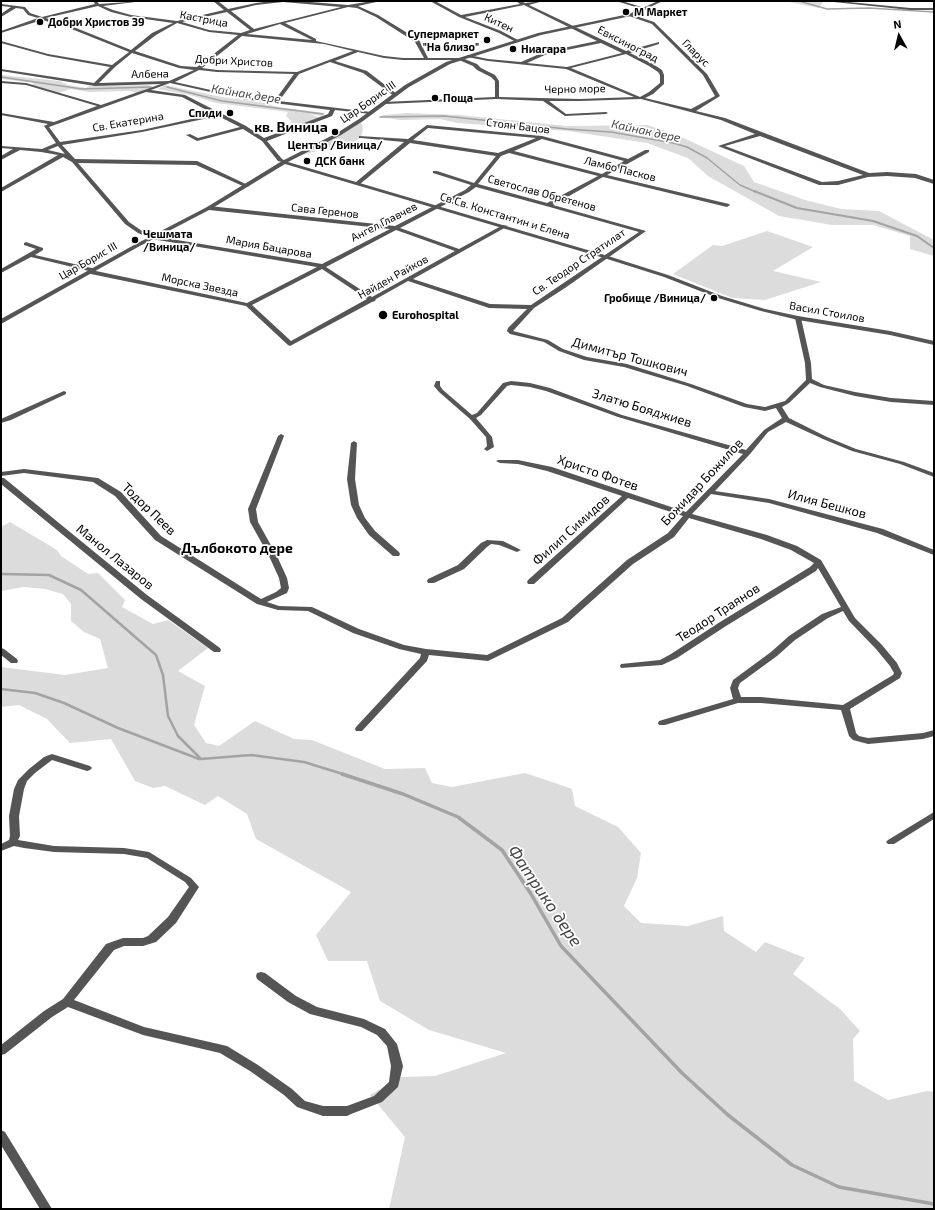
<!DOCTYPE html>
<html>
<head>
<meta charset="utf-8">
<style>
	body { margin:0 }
	#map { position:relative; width:935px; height:1210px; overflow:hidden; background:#fff; font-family:"Exo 2",sans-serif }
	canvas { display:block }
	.frame { position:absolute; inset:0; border:2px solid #000; pointer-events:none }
	.north { position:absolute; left:879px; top:16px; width:40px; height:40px; -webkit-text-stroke:3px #fff; paint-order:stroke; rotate:352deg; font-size:11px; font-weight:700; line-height:16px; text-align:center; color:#000 }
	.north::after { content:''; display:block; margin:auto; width:14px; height:18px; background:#000; clip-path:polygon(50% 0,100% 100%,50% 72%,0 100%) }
</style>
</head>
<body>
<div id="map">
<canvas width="935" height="1210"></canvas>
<div class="frame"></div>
<div class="north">N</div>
</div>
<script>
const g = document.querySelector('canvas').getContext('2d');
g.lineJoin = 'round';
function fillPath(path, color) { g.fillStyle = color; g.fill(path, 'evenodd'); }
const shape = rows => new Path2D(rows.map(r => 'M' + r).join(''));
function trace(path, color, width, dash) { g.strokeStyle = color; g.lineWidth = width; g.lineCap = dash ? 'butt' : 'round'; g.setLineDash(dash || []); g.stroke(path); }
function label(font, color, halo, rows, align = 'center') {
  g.font = font + ' "Exo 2",sans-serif'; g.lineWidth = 3.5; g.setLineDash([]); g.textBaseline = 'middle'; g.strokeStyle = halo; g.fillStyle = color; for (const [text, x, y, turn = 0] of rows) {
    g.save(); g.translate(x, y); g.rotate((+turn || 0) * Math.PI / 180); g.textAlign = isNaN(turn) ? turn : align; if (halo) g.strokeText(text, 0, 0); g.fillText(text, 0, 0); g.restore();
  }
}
fillPath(shape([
	[784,1,818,1,823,2,819,8],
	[1,75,60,81,68,85,86,88,89,86,149,85,151,87,137,93,130,91,89,92,71,89,58,93,32,85,34,83,1,79],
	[165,85,222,97,270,104,270,105,278,107,325,113,322,116,309,114,321,118,295,127,289,123,292,122,286,116,288,112,216,103,190,95,158,89],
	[408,113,460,115,567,126,647,125,675,134,744,166,754,182,805,200,841,209,879,211,934,240,934,256,910,249,910,236,873,225,832,225,779,216,708,176,688,158,647,143,568,131,457,123,440,119,400,120,380,117,383,115],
	[361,120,363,129,361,137,357,140,351,143,301,155],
	[767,231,813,247,773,271,821,282,765,300,732,298,673,274,713,245,722,246],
	[10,522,57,550,61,556,88,574,98,573,125,600,122,607,153,624,168,620,208,648,178,671,205,686,194,725,206,743,219,746,255,721,294,739,312,740,385,769,425,768,432,783,452,787,525,773,558,784,572,789,575,806,618,827,641,853,637,878,624,906,641,923,688,926,723,916,724,931,756,952,765,942,805,958,793,974,840,1009,860,1031,853,1039,854,1081,888,1100,927,1091,934,1092,934,1209,389,1209,405,1137,370,1095,401,1077,435,1076,506,1053,429,1030,380,1001,367,961,328,961,316,935,351,892,256,839,247,814,218,796,205,805,165,786,153,788,135,781,111,739,70,743,47,719,19,705,1,707,1,667,65,675,108,668,100,639,84,632,71,621,71,604,63,594,45,589,24,587,1,591,1,527]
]), '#dcdcdc');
trace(shape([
	[799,1,827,9,869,8,934,12],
	[1,77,82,89,151,87],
	[167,87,222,101,323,114],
	[380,117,444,116,567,129,611,132,673,143,687,147,707,158,740,185,756,192]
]), '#a3a3a3', 1.5);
trace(shape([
	[754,191,797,208,873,221,917,236,934,248]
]), '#a3a3a3', 2);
trace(shape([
	[1,574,49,575,81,590,156,655,163,675,168,716,178,736,201,759,251,755,304,762,346,775],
	[1,689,35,693,64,703,118,728,199,759]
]), '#a3a3a3', 2.5);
trace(shape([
	[342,774,403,794,458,817,502,850,531,894,561,946,682,1073,728,1115,792,1165,839,1187,934,1204]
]), '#a3a3a3', 3.5);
fillPath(shape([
	[93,1,97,1,99,4,143,1,103,6,113,10,131,15,177,21,224,10,213,1,218,1,228,9,256,3,272,1,298,1,348,5,372,1,381,1,358,6,378,15,419,40,428,58,462,58,477,64,481,68,495,75,499,81,499,97,580,99,634,97,566,69,488,61,467,57,467,55,469,55,488,59,521,62,544,52,597,41,524,5,465,17,501,31,518,40,518,41,516,42,499,33,459,17,430,1,435,1,461,15,520,4,516,1,521,1,525,3,543,1,529,5,626,51,659,42,659,44,630,53,653,64,662,70,664,75,664,84,653,94,645,98,691,109,715,96,703,75,652,24,629,16,630,14,654,22,707,74,720,96,696,111,725,118,869,173,887,172,916,174,934,180,934,184,915,178,887,176,868,177,838,185,819,185,718,146,755,134,721,120,641,99,580,101,549,101,566,114,606,112,608,113,606,114,565,116,543,101,497,99,385,104,383,103,383,102,495,97,495,81,491,77,477,70,473,66,459,60,403,60,384,58,358,52,335,61,367,71,398,95,394,96,363,73,330,62,299,74,279,101,371,112,373,113,371,114,335,110,332,116,267,141,282,159,286,161,286,163,278,161,262,141,243,129,197,141,186,135,190,134,198,138,240,127,218,116,142,132,62,145,75,159,197,161,250,186,245,187,196,165,78,163,129,222,142,231,153,236,322,264,390,229,209,210,206,208,209,206,395,226,465,190,471,185,433,173,433,171,437,171,474,183,496,156,410,143,360,184,356,184,356,182,404,142,361,138,359,138,359,136,408,139,427,125,542,136,628,159,645,150,649,150,649,152,607,175,729,204,730,205,727,207,603,177,553,205,646,231,565,288,534,308,513,331,548,340,563,349,587,357,627,364,691,384,747,404,765,407,785,401,806,380,805,363,795,318,798,316,801,318,811,363,812,379,824,385,855,392,891,398,934,401,934,405,891,402,855,396,820,387,810,383,789,403,782,407,789,418,827,437,856,449,904,462,934,473,934,477,900,464,852,451,823,439,786,422,768,432,750,454,715,491,769,499,883,529,934,550,934,555,877,533,769,503,711,494,692,514,767,535,797,546,821,560,855,618,882,645,897,663,902,673,900,678,850,709,856,733,859,736,868,738,923,733,934,730,934,736,923,739,868,744,853,740,849,736,841,710,761,703,738,703,665,725,659,725,658,723,659,721,733,699,730,688,733,680,771,652,789,636,822,614,841,607,818,568,816,571,726,626,677,658,662,665,621,668,620,666,621,664,660,660,671,654,720,622,810,567,814,563,791,550,761,539,689,518,674,537,633,564,568,622,488,661,429,655,427,661,362,731,356,731,355,729,356,727,420,658,421,654,399,649,353,633,308,611,278,610,257,604,155,540,115,496,93,482,24,473,1,476,1,472,24,469,98,478,121,492,161,536,261,599,276,592,281,588,279,578,269,556,250,522,248,509,278,436,281,434,283,435,284,436,256,509,258,522,277,556,287,578,289,588,287,593,267,602,279,606,312,607,359,629,404,645,426,649,487,655,562,618,627,560,668,533,683,516,628,498,534,584,528,584,527,582,528,580,622,496,547,471,518,464,500,463,496,461,498,460,518,460,552,467,686,512,743,454,618,417,546,391,530,387,511,385,507,386,481,415,476,418,492,437,494,447,487,451,484,449,487,446,486,437,470,419,439,392,434,386,436,381,440,381,440,386,443,390,472,415,477,413,503,383,511,381,530,383,550,388,622,415,746,450,764,430,782,418,776,408,765,411,744,407,687,386,624,367,584,360,559,351,544,342,510,334,507,331,508,328,527,309,489,308,408,281,376,299,375,301,372,302,290,346,288,345,246,306,91,274,88,272,89,271,31,257,1,273,1,269,36,249,24,245,24,243,26,242,43,248,43,250,35,255,96,269,96,271,247,303,317,267,152,239,138,233,125,224,72,162,63,157,1,192,1,188,58,155,41,152,20,150,1,160,1,156,13,149,1,148,1,146,42,149,56,143,44,126,48,124,1,115,1,113,54,122,97,106,26,85,1,83,1,81,26,83,101,105,161,84,95,86,1,71,1,69,94,83,110,67,48,56,1,43,1,41,48,54,112,65,129,52,64,26,42,20,1,33,1,31,38,18,28,15,23,9,16,8,1,17,1,14,11,7,1,6,1,4,25,7,30,13,42,17,95,4,93,1],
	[283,2,341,7,254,29,231,11,256,5,283,2],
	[98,6,111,12,131,17,173,23,152,33,131,50,66,24,46,18,98,6],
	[348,7,357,8,376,17,415,42,424,58,403,58,384,56,316,41,316,39,285,23,348,7],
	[227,12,250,30,241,33,209,30,182,22,227,12],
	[177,23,209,32,238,35,197,67,181,66,135,51,156,35,177,23],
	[280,24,312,40,247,34,280,24],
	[242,36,324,44,353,51,297,72,217,70,202,68,242,36],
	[601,43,622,53,567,67,527,63,547,54,601,43],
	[132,53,179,68,194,70,169,81,99,83,115,67,132,53],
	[626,54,649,66,658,72,660,75,660,83,649,92,640,97,571,68,626,54],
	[199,70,217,72,294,74,275,100,242,97,175,82,199,70],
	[170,83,242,99,330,110,328,114,264,138,246,126,185,95,151,90,170,83],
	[146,92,182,97,214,114,142,130,60,142,49,127,146,92],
	[428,128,536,138,498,153,413,140,428,128],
	[760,136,863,175,838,181,822,182,725,146,760,136],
	[542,139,624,161,602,174,514,151,542,139],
	[58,146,65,154,48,150,58,146],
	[509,153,598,176,547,203,478,184,501,156,509,153],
	[476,187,546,206,639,232,531,305,490,304,413,279,508,226,503,225,459,249,400,228,469,192,476,187],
	[396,230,455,251,372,297,326,267,396,230],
	[322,269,367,299,291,341,252,305,322,269],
	[843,611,849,621,876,649,890,666,894,673,893,675,843,705,761,697,741,697,738,688,740,683,777,656,795,640,828,618,843,611],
	[616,1,622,1,648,9,645,10,616,1],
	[824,1,839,1,910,8,934,8,934,10,910,10,824,1],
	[64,391,66,392,66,394,11,420,1,423,1,419,64,391],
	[354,441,357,443,355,479,359,505,365,518,375,531,399,552,400,554,399,556,393,556,369,535,357,518,351,505,347,479,351,443,354,441],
	[1,478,4,478,147,595,220,648,221,650,220,652,214,652,141,599,1,484,1,478],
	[487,540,503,541,521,550,517,552,499,545,491,544,487,547,464,569,434,583,428,583,427,581,428,579,458,565,481,543,487,540],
	[1,648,4,649,17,659,18,661,17,663,11,663,1,655,1,648],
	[52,754,90,766,92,768,90,770,87,771,52,760,35,773,27,781,24,789,19,816,20,836,18,840,54,846,124,848,149,852,191,878,199,887,176,923,156,942,143,946,124,946,114,950,74,1000,144,1027,227,1046,258,1065,292,1089,305,1101,323,1106,347,1106,374,1096,389,1082,391,1066,387,1046,377,1035,361,1027,310,1014,288,1002,257,979,256,976,257,973,261,972,265,973,296,996,317,1007,364,1019,385,1029,397,1044,403,1066,398,1087,382,1102,351,1114,347,1116,323,1116,297,1107,284,1095,250,1071,220,1053,143,1035,68,1007,52,1017,5,1054,1,1055,1,1045,44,1011,63,999,106,944,123,938,143,938,148,936,168,917,189,887,185,882,147,858,124,854,54,852,24,848,14,846,1,851,1,844,9,840,10,836,9,816,14,789,18,780,29,769,44,757,52,754],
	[934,812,934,819,894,844,888,844,886,842,888,840,934,812],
	[1,1130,5,1132,52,1209,40,1209,1,1145,1,1130]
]), '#555');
fillPath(shape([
	[658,1,663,1,631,16,541,35,450,64,409,87,363,121,341,135,288,162,608,256,668,275,722,296,765,309,798,316,890,331,934,341,934,345,890,335,798,320,761,311,718,298,664,277,604,258,285,164,211,209,138,247,1,324,1,319,134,245,207,207,282,161,337,133,359,119,405,85,446,62,538,33,629,14,658,1]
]), '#555');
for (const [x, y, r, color] of [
	[626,12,4,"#000"],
	[40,22,4,"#000"],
	[487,40,4,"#000"],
	[513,49,4,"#000"],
	[435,98,4,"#000"],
	[230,113,4,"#000"],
	[335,132,4,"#000"],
	[307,161,4,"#000"],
	[135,240,4,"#000"],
	[714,298,4,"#000"],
	[383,315,5,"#000"]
]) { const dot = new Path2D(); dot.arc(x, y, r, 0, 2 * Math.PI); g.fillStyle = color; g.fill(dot); trace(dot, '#fff', 1.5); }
label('bold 11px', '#000', '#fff', [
	["М Маркет",634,12],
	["Добри Христов 39",48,22],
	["Супермаркет",479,34,"right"],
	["\"На близо\"",479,47,"right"],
	["Ниагара",521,49],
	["Поща",443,98],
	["Спиди",222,113,"right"],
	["Център /Виница/",335,145,"center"],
	["ДСК банк",315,161],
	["Чешмата",143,234],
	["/Виница/",143,247],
	["Гробище /Виница/",706,298,"right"],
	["Eurohospital",392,315]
], 'left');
label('11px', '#000', '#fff', [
	["Кастрица",204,19,11],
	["Китен",499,23,25],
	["Евксиноград",628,44,27],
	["Гларус",696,53,45],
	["Добри Христов",234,61,3],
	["Албена",150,74,-1],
	["Черно море",575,89,-1],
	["Цар Борис III",368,102,-35],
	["Св. Екатерина",128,122,-10],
	["Стоян Бацов",518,126,7],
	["Ламбо Пасков",620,169,14],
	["Светослав Обретенов",542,193,15],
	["Сава Геренов",325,211,6],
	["Св.Св. Константин и Елена",505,216,17],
	["Ангел Главчев",384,222,-27],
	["Мария Бацарова",269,247,10],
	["Цар Борис III",88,261,-30],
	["Св. Теодор Стратилат",579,262,-34],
	["Найден Райков",393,277,-29],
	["Морска Звезда",200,285,12],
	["Васил Стоилов",827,312,10]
]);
label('italic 12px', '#444', '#fff', [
	["Кайнак дере",246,94,9],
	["Кайнак дере",646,131,12]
]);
label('13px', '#000', '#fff', [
	["Димитър Тошкович",630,357,15],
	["Златю Бояджиев",642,408,17],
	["Христо Фотев",598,473,19],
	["Божидар Божилов",702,482,-47],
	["Илия Бешков",827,504,15],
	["Тодор Пеев",149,509,44],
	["Филип Симидов",571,530,-42],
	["Манол Лазаров",115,557,39],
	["Теодор Траянов",718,613,-33]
]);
label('bold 14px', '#000', '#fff', [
	["кв. Виница",291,127]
]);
label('bold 14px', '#000', '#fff', [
	["Дълбокото дере",237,548]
]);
label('italic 17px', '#444', '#fff', [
	["Фатрико дере",545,896,56]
]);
</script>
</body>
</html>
